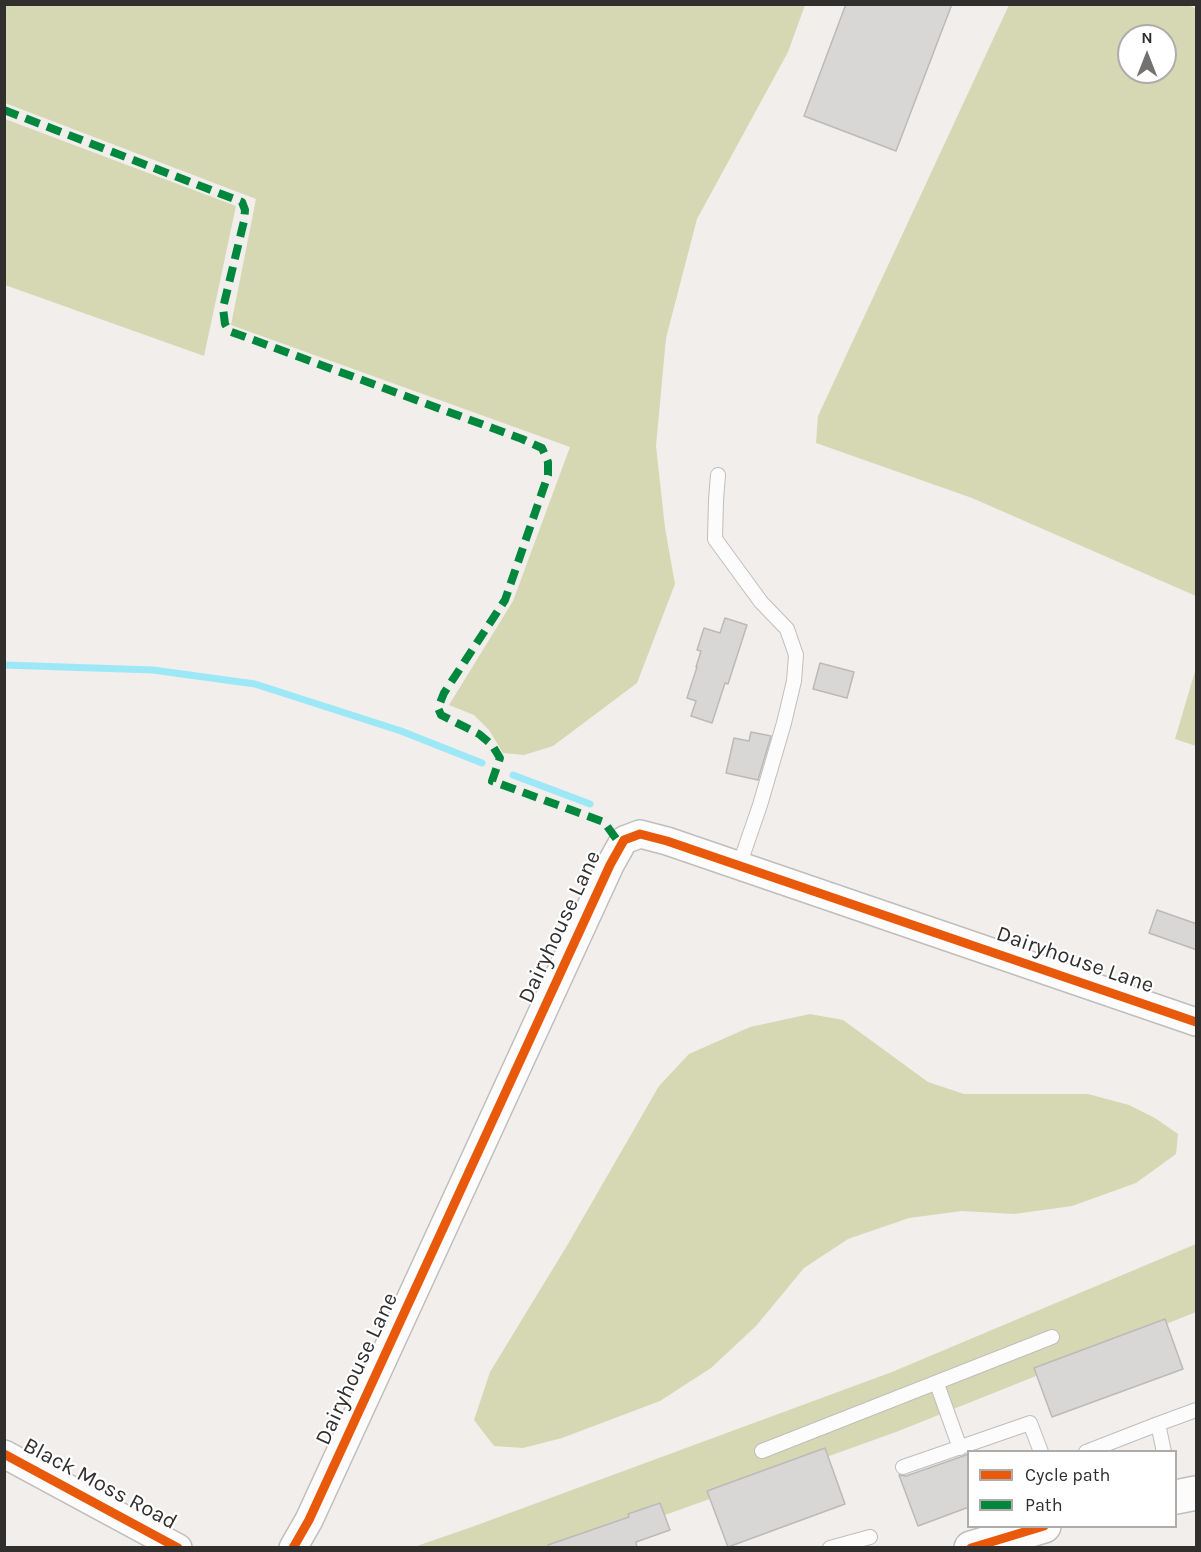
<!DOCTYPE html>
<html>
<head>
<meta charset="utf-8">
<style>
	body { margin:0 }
	#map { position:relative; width:1201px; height:1552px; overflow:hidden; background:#f1eeec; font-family:Karla,sans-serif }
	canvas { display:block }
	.frame { position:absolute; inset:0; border:6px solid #312f2e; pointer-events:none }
	.legend { position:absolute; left:967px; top:1450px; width:210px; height:78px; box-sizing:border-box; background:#fff; border:2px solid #adacab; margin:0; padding:8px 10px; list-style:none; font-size:18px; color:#312f2e }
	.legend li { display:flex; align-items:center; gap:12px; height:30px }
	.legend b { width:30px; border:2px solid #adacab }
	.north { position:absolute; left:1117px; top:24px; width:60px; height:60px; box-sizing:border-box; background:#fff; border:2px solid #adacab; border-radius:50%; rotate:0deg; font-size:16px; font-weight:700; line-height:24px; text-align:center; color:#312f2e }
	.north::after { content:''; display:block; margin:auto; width:21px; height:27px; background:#747270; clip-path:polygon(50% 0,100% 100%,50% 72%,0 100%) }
</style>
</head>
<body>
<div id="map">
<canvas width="1201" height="1552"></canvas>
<div class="frame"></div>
<ul class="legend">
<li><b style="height:8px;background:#e8590c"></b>Cycle path</li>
<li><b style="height:8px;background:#00873e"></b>Path</li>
</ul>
<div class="north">N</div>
</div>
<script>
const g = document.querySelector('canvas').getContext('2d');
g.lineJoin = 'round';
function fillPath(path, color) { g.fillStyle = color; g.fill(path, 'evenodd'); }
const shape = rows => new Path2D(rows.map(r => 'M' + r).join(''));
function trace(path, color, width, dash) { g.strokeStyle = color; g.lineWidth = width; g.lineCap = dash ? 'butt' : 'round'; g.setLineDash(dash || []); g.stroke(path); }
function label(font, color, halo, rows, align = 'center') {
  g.font = font + ' Karla,sans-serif'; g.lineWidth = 4.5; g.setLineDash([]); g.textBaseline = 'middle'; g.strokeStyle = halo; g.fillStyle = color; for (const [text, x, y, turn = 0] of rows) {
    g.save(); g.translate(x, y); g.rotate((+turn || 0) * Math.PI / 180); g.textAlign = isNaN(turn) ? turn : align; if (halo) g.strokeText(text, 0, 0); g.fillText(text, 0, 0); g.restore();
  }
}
fillPath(shape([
	[4,5,805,5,788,52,697,219,666,338,656,446,665,528,675,584,637,683,553,746,524,755,503,753,489,730,474,715,449,705,513,601,570,447,231,325,256,199,5,103],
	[1189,5,1196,9,1196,596,972,498,816,443,818,416,1009,5],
	[1129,36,1165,36,1165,72,1129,72],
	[5,119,236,206,204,356,5,285],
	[1196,668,1196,746,1175,739],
	[810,1014,843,1020,928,1082,964,1094,1088,1094,1129,1105,1155,1118,1178,1134,1176,1154,1136,1183,1072,1206,1014,1214,962,1211,909,1218,848,1239,804,1268,756,1326,711,1368,660,1401,562,1438,523,1448,494,1446,474,1420,490,1372,568,1244,659,1086,689,1054,750,1027],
	[1196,1244,1196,1312,896,1432,576,1547,411,1548,469,1528,892,1372]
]), '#d5d8b2');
trace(shape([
	[4,665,153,670,255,684,401,731,482,763],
	[513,775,590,804]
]), '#9ce8f7', 7);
const building = shape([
	[846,4,952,4,896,151,804,116,846,4],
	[725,618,747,625,728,684,725,683,712,723,691,716,696,701,687,698,697,667,696,667,701,651,697,650,704,628,720,633,725,618],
	[820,663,854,672,847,698,813,689,820,663],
	[751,732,771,736,758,780,726,773,734,738,749,741,751,732],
	[1157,910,1197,924,1197,950,1149,933,1157,910],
	[1165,1319,1183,1369,1052,1417,1034,1368,1165,1319],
	[825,1448,845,1504,728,1547,707,1491,825,1448],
	[969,1454,969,1507,918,1526,899,1475,906,1476,969,1454],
	[660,1503,670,1530,636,1542,637,1548,548,1548,548,1545,629,1517,628,1514,660,1503]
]);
fillPath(building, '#d9d7d5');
trace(building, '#bcbab9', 1.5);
const service = shape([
	[718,475,716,500,715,539,761,602,787,629,796,655,794,681,784,723,760,805,739,866],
	[937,1384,960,1448],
	[1158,1424,1196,1410],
	[762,1451,1052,1337],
	[1086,1452,1158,1424,1164,1452],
	[903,1467,1030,1423,1041,1452],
	[830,1548,870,1537]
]);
const minor = shape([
	[4,1454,178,1548],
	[293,1548,309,1520,610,865,624,840,640,834,667,841,1196,1022]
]);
const tertiary = shape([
	[1176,1497,1196,1493],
	[971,1548,1044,1526]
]);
trace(service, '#c0bebc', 16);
trace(minor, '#c0bebc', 30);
trace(tertiary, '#c0bebc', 36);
trace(service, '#fdfcfc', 14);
trace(minor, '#fdfcfc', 27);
trace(tertiary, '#fdfcfc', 33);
trace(shape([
	[4,110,242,202,245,210,244,221,223,308,225,324,229,331,522,439,542,448,548,462,548,475,505,600,444,693,438,708,441,715,479,734,492,745,500,758,492,781,604,822,620,844]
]), '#00873e', 8, [15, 8]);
trace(shape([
	[4,1454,178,1548],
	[293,1548,309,1520,610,865,624,840,640,834,667,841,1196,1022],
	[971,1548,1044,1526]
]), '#e8590c', 9);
label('22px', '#312f2e', '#fff', [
	["Dairyhouse Lane",560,927,-65],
	["Dairyhouse Lane",1075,960,19],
	["Dairyhouse Lane",357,1369,-65],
	["Black Moss Road",100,1484,28]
]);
</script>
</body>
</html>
